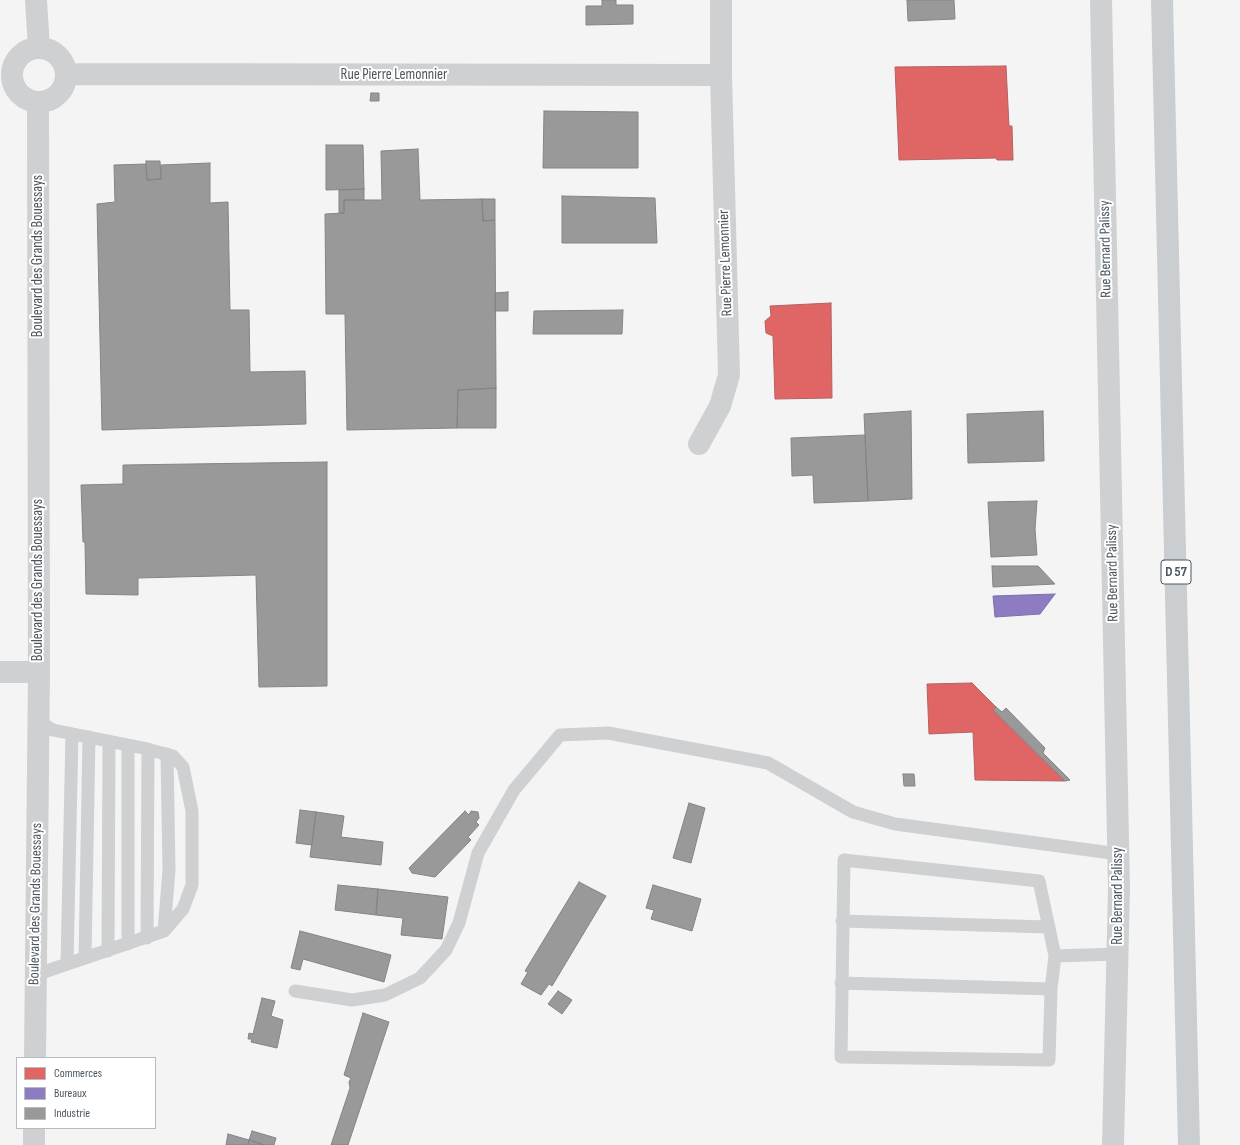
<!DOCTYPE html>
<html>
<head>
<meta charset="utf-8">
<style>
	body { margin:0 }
	#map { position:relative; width:1240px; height:1145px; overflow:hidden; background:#f4f4f4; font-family:"Sofia Sans Condensed",sans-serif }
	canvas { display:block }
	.legend { position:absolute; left:16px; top:1057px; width:140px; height:72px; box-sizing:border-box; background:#fff; border:1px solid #b7bbc0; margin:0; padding:5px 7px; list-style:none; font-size:12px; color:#4a5661 }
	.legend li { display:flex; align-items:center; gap:8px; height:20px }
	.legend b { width:20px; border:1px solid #b7bbc0 }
</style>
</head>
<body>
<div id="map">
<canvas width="1240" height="1145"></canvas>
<ul class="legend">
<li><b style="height:11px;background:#e06666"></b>Commerces</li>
<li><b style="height:11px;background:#8e7cc3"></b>Bureaux</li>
<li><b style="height:11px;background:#999"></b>Industrie</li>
</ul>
</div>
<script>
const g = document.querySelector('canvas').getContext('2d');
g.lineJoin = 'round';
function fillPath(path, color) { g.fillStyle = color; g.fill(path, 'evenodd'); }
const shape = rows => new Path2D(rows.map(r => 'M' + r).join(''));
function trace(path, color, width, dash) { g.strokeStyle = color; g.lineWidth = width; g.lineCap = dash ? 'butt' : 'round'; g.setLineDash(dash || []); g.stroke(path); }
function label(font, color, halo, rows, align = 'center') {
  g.font = font + ' "Sofia Sans Condensed",sans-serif'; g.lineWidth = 4; g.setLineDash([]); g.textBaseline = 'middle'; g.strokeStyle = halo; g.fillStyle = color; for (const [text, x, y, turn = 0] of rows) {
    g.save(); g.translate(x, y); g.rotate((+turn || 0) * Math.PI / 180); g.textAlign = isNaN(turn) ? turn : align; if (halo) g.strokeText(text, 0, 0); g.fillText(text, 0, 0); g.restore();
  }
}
const shops = shape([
	[1006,66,1009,126,1012,126,1013,160,997,160,996,158,899,160,895,67,1006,66],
	[831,303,832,398,775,399,773,336,766,333,765,321,771,316,770,306,831,303],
	[972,683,996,707,993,710,1065,781,975,780,973,732,929,734,927,684,972,683]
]);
fillPath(shops, '#e06666');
trace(shops, '#b36164', 1);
const offices = shape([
	[1055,594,1040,614,995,617,993,596,1055,594]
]);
fillPath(offices, '#8e7cc3');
trace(offices, '#7a71a6', 1);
const industry = shape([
	[602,0,616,0,616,5,633,5,633,24,586,25,586,6,602,6,602,0],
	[907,0,954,0,955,19,908,21,907,0],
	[371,93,379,93,379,101,370,101,371,93],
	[544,111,638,112,638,168,543,168,544,111],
	[326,145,363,145,364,189,326,190,326,145],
	[418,149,420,200,482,199,483,221,495,220,496,388,458,390,457,428,347,430,345,314,326,314,325,214,344,213,344,200,382,200,381,151,418,149],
	[146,161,160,161,161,179,147,180,146,161],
	[210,163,210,203,228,202,230,310,249,310,250,372,305,371,306,424,102,430,97,204,115,202,114,165,146,164,147,180,161,179,161,165,210,163],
	[364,189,364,200,344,200,344,213,339,213,339,190,364,189],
	[562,196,655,198,657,243,562,243,562,196],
	[482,199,495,199,495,220,483,221,482,199],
	[508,292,508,311,495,311,495,293,508,292],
	[623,310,622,334,533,334,534,311,623,310],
	[496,388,496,428,457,428,458,390,496,388],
	[911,411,912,499,868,501,864,414,911,411],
	[1043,411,1044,461,968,463,967,414,1043,411],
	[865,435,868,501,814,503,813,475,792,476,791,438,865,435],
	[327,462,327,686,259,687,256,575,138,578,138,595,86,594,85,542,83,542,81,485,123,484,123,465,327,462],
	[1037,501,1035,529,1037,555,991,557,988,502,1037,501],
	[992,566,1038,566,1055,584,993,587,992,566],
	[996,707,1002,712,1006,708,1045,748,1043,753,1070,780,1065,781,993,710,996,707],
	[903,774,914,774,915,786,904,786,903,774],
	[689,803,705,808,691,863,673,858,689,803],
	[300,810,316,812,312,845,296,843,300,810],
	[465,811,469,815,471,811,478,812,479,818,476,822,479,825,468,837,471,840,435,877,412,873,409,868,465,811],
	[316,812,344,816,341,837,383,842,381,865,310,857,316,812],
	[579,882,606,896,552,986,549,984,541,995,521,984,528,972,525,971,579,882],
	[338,885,378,889,376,915,335,910,338,885],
	[653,885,701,899,692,931,651,919,654,910,646,908,653,885],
	[378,889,448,897,442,939,401,935,403,918,376,915,378,889],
	[300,931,391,955,384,982,303,959,300,970,291,968,300,931],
	[558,991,572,1000,562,1014,548,1004,558,991],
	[262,998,275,1001,271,1016,283,1020,277,1048,251,1042,252,1039,248,1039,249,1033,253,1034,262,998],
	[363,1013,389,1022,348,1145,331,1145,350,1088,349,1082,351,1078,344,1075,363,1013],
	[252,1131,276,1138,274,1145,264,1145,249,1140,252,1131],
	[228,1134,249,1140,248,1145,226,1145,228,1134],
	[249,1140,264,1145,248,1145,249,1140]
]);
fillPath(industry, '#999');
trace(industry, '#818588', 1);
trace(shape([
	[842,921,1048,927],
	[164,931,169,870,167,754],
	[147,938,148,749],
	[128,944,128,745],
	[108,951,109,741],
	[85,958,89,737],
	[67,964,72,734],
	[35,975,164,931,183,909,192,885,192,811,183,767,173,756,143,748,53,730,38,721],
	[841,983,1051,989,1055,956,1118,954],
	[1051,989,1049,1060,841,1057,844,860,1039,881,1055,956],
	[295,991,352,1000,385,995,420,978,446,950,459,923,478,853,514,790,560,735,608,733,768,763,853,812,895,824,1119,854]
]), '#ced0d2', 13);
trace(shape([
	[36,0,39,48],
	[1101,0,1119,888,1113,1145],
	'12 75a27 27 0 1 1 54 0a27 27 0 1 1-54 0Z',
	[67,74,721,75],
	[699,444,720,406,729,375,721,75,721,0],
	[0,672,39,672],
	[35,1058,39,672,38,102],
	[34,1145,34,1128]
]), '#ced0d2', 22);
trace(shape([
	[1162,0,1189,1145]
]), '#caced1', 22);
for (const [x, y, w] of [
	[1176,572,30]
]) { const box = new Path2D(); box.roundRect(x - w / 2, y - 12, w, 24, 3); g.fillStyle = '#fff'; g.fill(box); trace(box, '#4a5661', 1); }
label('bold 14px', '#4a5661', null, [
	["D 57",1176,572]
]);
label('15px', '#4a5661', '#fff', [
	["Rue Pierre Lemonnier",394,75],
	["Rue Bernard Palissy",1106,249,-91],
	["Boulevard des Grands Bouessays",38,256,-90],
	["Rue Pierre Lemonnier",726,263,-92],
	["Rue Bernard Palissy",1113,573,-91],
	["Boulevard des Grands Bouessays",38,580,-90],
	["Rue Bernard Palissy",1118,896,-90],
	["Boulevard des Grands Bouessays",36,904,-89]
]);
</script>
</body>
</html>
